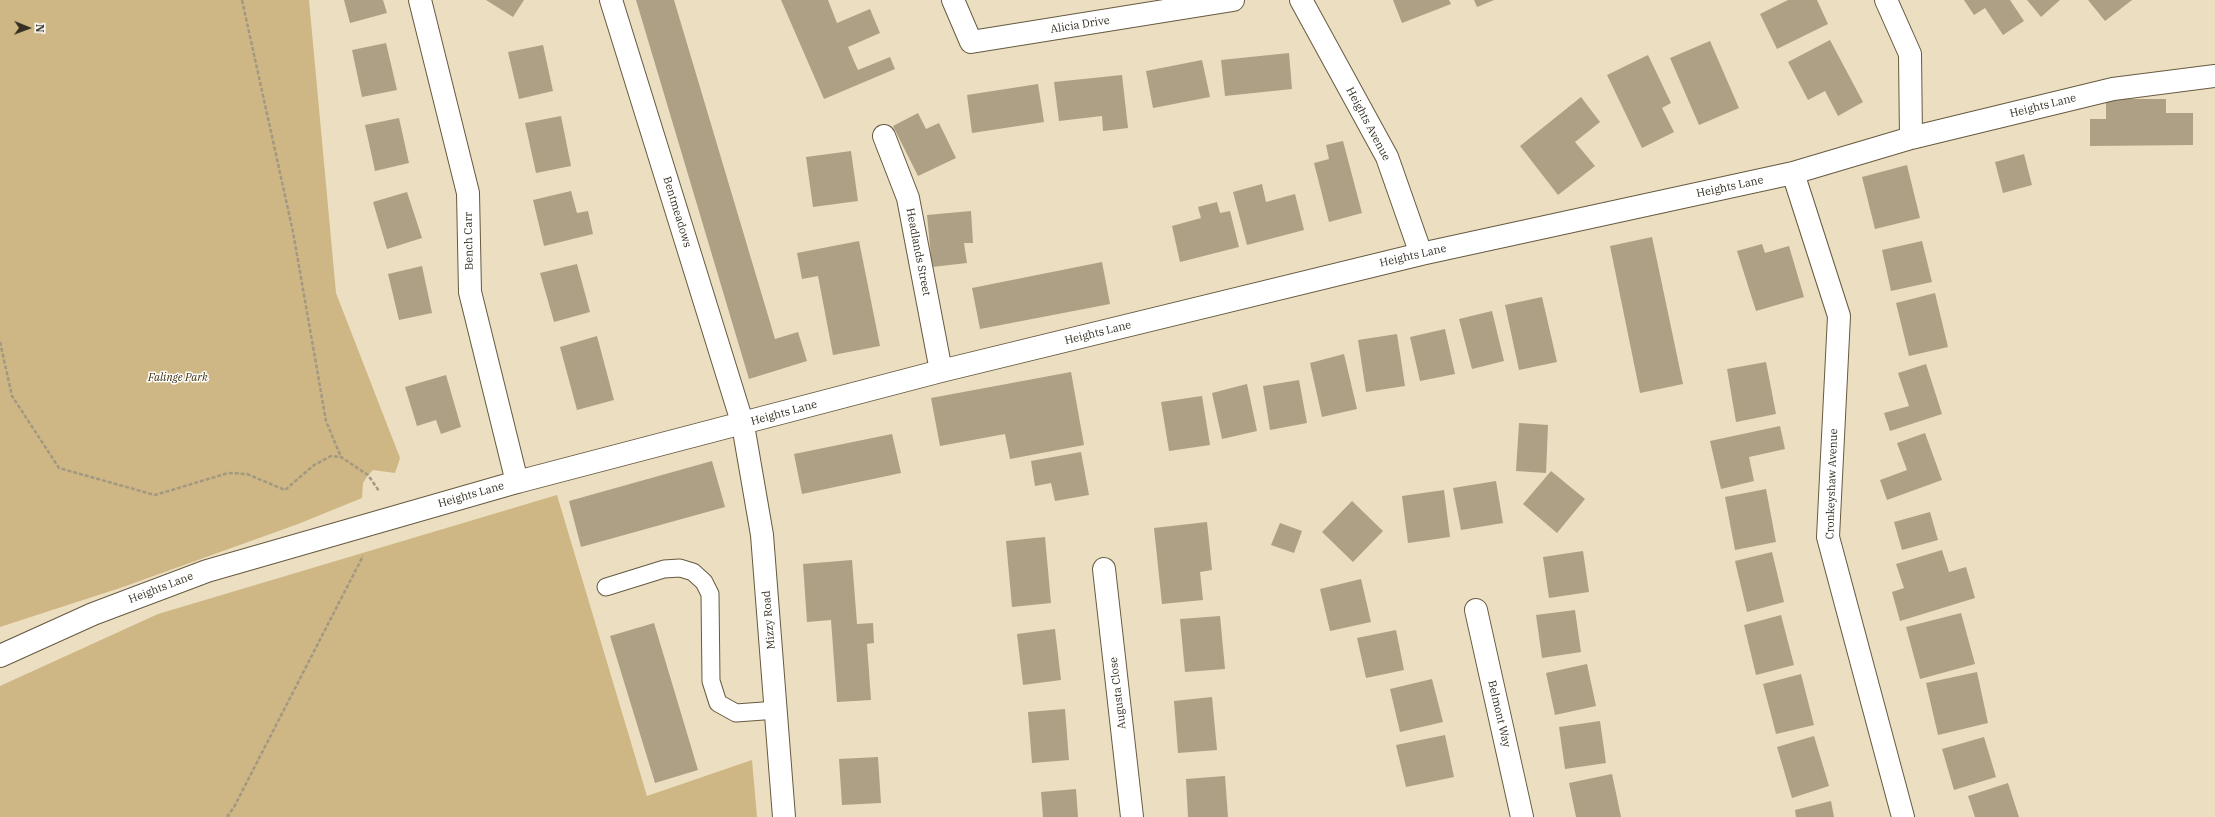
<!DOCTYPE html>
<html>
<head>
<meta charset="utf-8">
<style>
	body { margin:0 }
	#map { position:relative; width:2215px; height:817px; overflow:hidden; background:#ecdec0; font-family:"IBM Plex Serif",serif }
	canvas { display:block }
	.north { position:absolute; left:8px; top:8px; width:40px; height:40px; -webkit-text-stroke:3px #fff; paint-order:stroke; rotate:91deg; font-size:11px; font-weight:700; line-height:16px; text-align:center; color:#342f23 }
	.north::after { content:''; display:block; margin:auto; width:14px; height:18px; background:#342f23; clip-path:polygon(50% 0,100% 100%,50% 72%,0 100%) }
</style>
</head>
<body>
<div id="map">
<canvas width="2215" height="817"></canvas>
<div class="north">N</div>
</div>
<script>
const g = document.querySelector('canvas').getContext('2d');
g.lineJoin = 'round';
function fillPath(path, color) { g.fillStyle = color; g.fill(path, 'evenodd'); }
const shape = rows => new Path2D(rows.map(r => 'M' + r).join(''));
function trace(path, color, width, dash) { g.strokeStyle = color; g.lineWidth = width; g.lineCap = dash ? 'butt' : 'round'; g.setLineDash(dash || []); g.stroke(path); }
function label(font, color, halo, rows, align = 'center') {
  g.font = font + ' "IBM Plex Serif",serif'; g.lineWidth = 3; g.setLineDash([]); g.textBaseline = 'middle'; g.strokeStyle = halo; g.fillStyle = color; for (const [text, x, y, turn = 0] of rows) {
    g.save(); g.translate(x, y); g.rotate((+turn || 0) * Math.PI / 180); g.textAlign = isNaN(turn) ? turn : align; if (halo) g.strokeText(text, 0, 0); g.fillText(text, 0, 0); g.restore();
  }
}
fillPath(shape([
	[0,0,309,0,336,293,400,458,395,473,373,470,368,475,363,483,362,498,298,524,123,587,0,627],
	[557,495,647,796,752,760,757,817,0,817,0,686,158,614]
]), '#ceb784');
fillPath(shape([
	[344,0,383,0,387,13,350,23],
	[486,0,524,0,513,17],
	[636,0,674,0,775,339,798,332,807,361,749,379],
	[781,0,828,0,837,23,870,9,880,33,848,47,853,59,858,70,890,57,895,69,824,99],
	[1393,0,1449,0,1451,4,1402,23],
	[1474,0,1494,0,1477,7],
	[1788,0,1817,0,1828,24,1777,49,1760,14],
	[1964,0,2010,0,2024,21,2003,35,1985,8,1974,15],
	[2027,0,2060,0,2041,17],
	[2088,0,2132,0,2105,21],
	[1830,40,1863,102,1838,116,1825,91,1808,100,1788,62],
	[1710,41,1739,108,1699,125,1670,58],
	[386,43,397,90,362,97,352,50],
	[543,45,553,91,519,99,508,52],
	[1289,53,1292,89,1225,96,1221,60],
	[1648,55,1671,103,1662,108,1674,132,1642,148,1607,75],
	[1202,60,1210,97,1153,108,1146,71],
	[1122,75,1128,128,1103,131,1102,116,1059,121,1054,82],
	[1038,84,1044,122,972,133,967,95],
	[1581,97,1600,122,1575,142,1595,166,1558,195,1520,146],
	[2106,99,2166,99,2166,113,2193,113,2193,145,2090,146,2090,119,2106,119],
	[918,113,926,129,939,123,956,158,918,176,893,126],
	[561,116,571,166,536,173,525,123],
	[399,118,409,163,375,171,365,125],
	[1343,141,1362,213,1329,222,1314,163,1329,159,1326,145],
	[851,151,858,201,813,207,806,157],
	[2024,154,2032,185,2003,193,1995,162],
	[1907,165,1920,218,1875,229,1862,177],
	[1262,184,1266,202,1295,194,1304,230,1247,245,1233,192],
	[571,191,577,213,588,211,593,234,544,246,533,200],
	[407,192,422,238,387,249,373,202],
	[1217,202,1220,213,1230,211,1239,247,1180,262,1172,226,1201,218,1198,207],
	[971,211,973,243,964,243,967,263,932,267,927,215],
	[1652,237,1683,384,1640,393,1610,246],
	[859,241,880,346,833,355,818,276,802,279,797,253],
	[1922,241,1932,282,1891,291,1882,250],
	[1762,244,1765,253,1789,246,1804,297,1756,311,1737,251],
	[1102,262,1110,304,980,329,972,288],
	[577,264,590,312,554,322,540,273],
	[422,266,432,313,399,320,388,274],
	[1935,293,1948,347,1909,356,1896,303],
	[1542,297,1557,362,1519,370,1505,305],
	[1492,311,1504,361,1472,369,1459,319],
	[1445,329,1455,374,1420,381,1410,337],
	[1397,334,1405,386,1366,392,1358,340],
	[597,336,614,400,577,410,560,347],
	[1344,354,1357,409,1322,417,1310,363],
	[1766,362,1776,414,1736,422,1727,369],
	[1926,364,1942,414,1890,431,1884,413,1909,406,1898,373],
	[1071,372,1084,445,1010,459,1005,434,940,446,931,398],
	[446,375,461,427,441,434,436,420,417,426,405,387],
	[1299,380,1307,423,1270,430,1263,386],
	[1247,384,1257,431,1222,439,1212,393],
	[1202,396,1210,445,1169,451,1161,402],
	[1519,423,1548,425,1546,473,1516,471],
	[1780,426,1785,449,1749,457,1754,481,1721,489,1710,441],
	[1925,433,1942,480,1887,500,1880,480,1907,470,1897,443],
	[892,434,901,473,802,494,794,454],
	[1081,452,1089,495,1055,501,1051,483,1035,486,1031,461],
	[712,461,725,507,581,547,569,501],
	[1551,471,1585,499,1557,533,1523,504],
	[1496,481,1503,523,1461,530,1453,488],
	[1766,489,1776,542,1735,550,1725,497],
	[1444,490,1450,537,1408,543,1402,496],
	[1352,501,1383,531,1353,562,1322,532],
	[1930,512,1938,540,1902,550,1894,522],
	[1207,522,1212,570,1200,572,1203,600,1162,604,1154,528],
	[1280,523,1302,531,1294,553,1271,545],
	[1045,537,1051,603,1012,607,1006,541],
	[1942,550,1949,572,1966,567,1975,598,1900,621,1892,592,1904,588,1896,564],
	[1583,551,1589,592,1549,598,1543,557],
	[1772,552,1784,602,1747,612,1735,561],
	[852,560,857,624,873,623,874,643,867,644,871,700,837,702,831,620,807,622,803,564],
	[1361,579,1371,622,1330,631,1320,589],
	[1575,610,1581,652,1542,658,1536,615],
	[1961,613,1975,664,1920,679,1906,627],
	[1781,615,1794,665,1756,675,1744,625],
	[1220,616,1225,669,1185,672,1180,619],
	[654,623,698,770,655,783,610,636],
	[1055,629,1061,680,1023,685,1017,634],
	[1396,630,1404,670,1366,678,1357,638],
	[1587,664,1596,706,1555,715,1546,673],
	[1977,672,1988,723,1938,735,1926,683],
	[1801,674,1814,725,1776,734,1763,684],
	[1432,679,1443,722,1400,732,1390,689],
	[1212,697,1217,750,1178,753,1174,701],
	[1065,709,1069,760,1032,763,1028,712],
	[1600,721,1606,763,1565,769,1559,727],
	[1445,735,1454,777,1406,787,1396,745],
	[1814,736,1829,786,1792,798,1777,747],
	[1984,737,1996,777,1954,790,1942,749],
	[878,757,881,803,842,805,839,759],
	[1612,774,1621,817,1576,817,1569,783],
	[1225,776,1228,817,1188,817,1186,779],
	[2008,783,2019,817,1975,817,1968,796],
	[1076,789,1078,817,1043,817,1041,792],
	[1831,801,1834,817,1796,817,1795,810]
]), '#ada084');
const service = shape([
	[606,587,664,569,680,568,693,572,704,582,710,594,711,681,718,703,736,713,777,710]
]);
const minor = shape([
	[420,0,468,193,470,292,517,482],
	[611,0,743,425,762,535,784,817],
	[953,0,971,42,1233,0],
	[1301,0,1387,157,1421,254],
	[1886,0,1910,54,1911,138],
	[884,136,908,198,941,371],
	[1793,173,1839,316,1828,537,1903,817],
	[1104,569,1132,817],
	[1476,610,1522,817],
	[0,656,93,614,207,571,517,482,941,371,1421,254,1793,173,1911,138,2113,89,2215,76]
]);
trace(service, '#665a40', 19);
trace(minor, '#665a40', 24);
trace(shape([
	[242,0,293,232,326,421,341,457],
	[0,342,12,396,59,468,155,495,228,473,247,474,285,490,314,465,331,456,341,457,368,475,379,491],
	[227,817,234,807,363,556]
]), '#a39882', 2.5, [4, 2]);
trace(service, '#fff', 17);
trace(minor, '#fff', 22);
label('11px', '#342f23', '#fff', [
	["Alicia Drive",1080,25,-9],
	["Heights Lane",2043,106,-14],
	["Heights Avenue",1368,124,62],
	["Heights Lane",1730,187,-12],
	["Bentmeadows",677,212,73],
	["Bench Carr",469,241,-91],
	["Headlands Street",918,252,79],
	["Heights Lane",1413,256,-13],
	["Heights Lane",1098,333,-14],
	["Heights Lane",784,413,-15],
	["Cronkeyshaw Avenue",1832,484,-88],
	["Heights Lane",471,495,-16],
	["Heights Lane",161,588,-21],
	["Mizzy Road",769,620,-95],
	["Augusta Close",1118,693,-97],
	["Belmont Way",1499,714,77]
]);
label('italic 11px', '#3d2e0b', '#fff', [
	["Falinge Park",178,378]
]);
</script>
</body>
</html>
